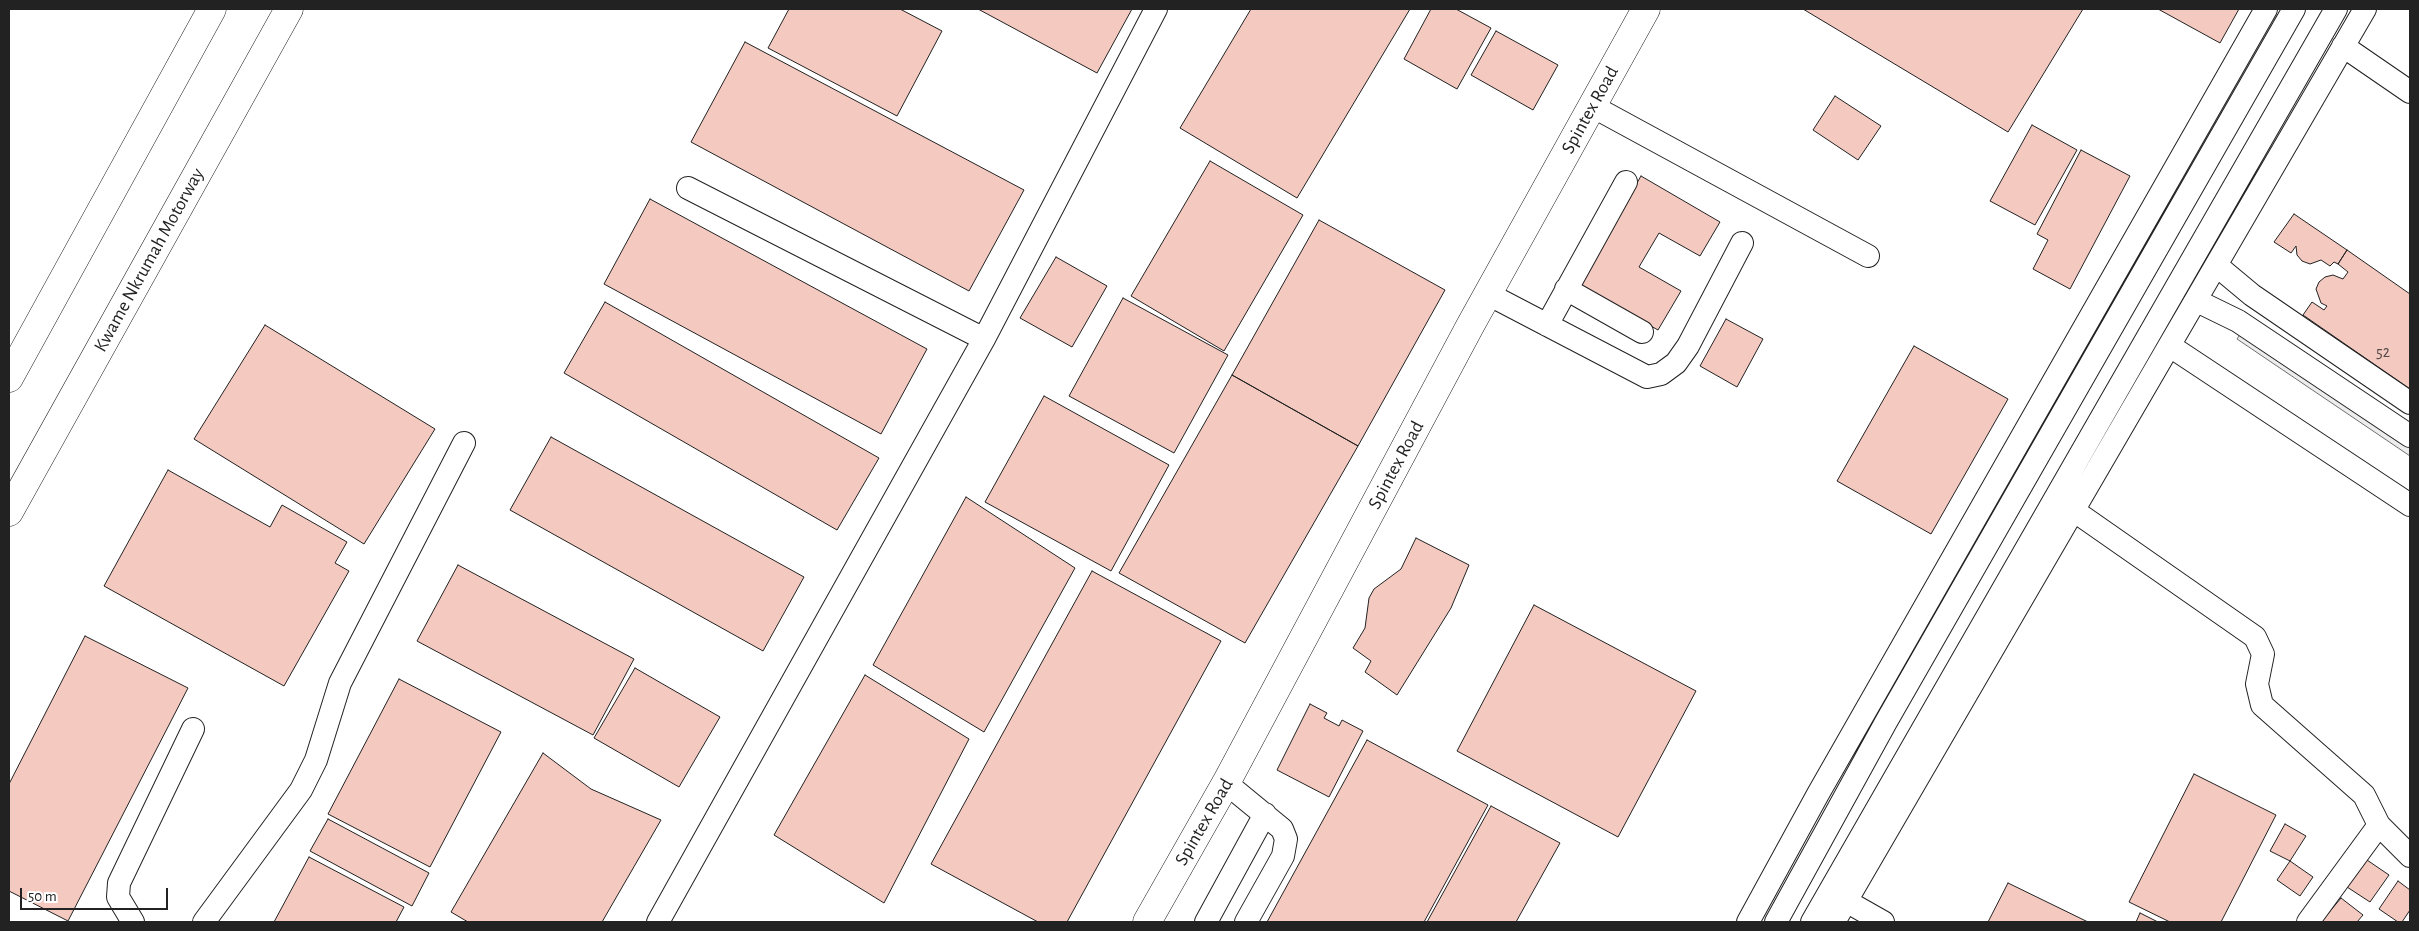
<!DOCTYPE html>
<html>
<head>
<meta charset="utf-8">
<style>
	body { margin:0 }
	#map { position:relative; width:2419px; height:931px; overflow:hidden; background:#fff; font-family:"Alegreya Sans",sans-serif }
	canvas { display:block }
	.frame { position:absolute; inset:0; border:10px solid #222; pointer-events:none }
	.scale { position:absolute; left:20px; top:888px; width:148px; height:22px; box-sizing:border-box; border:2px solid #222; border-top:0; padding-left:6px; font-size:15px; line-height:18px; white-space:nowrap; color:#222; -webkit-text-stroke:4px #fff; paint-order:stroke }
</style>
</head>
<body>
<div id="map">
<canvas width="2419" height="931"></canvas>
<div class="frame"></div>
<div class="scale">50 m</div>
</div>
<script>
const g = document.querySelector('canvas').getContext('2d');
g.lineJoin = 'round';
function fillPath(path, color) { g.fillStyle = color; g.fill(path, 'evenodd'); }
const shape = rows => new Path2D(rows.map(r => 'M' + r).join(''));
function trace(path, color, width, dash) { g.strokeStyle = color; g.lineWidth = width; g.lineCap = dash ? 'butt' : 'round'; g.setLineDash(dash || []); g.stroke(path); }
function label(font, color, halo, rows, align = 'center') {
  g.font = font + ' "Alegreya Sans",sans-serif'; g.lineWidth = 4; g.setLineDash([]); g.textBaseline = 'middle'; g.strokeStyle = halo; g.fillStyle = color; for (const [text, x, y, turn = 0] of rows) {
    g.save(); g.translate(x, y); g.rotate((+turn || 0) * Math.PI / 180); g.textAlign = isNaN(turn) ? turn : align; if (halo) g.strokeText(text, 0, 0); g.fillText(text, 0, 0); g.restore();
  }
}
const parking = shape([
	[2245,327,2410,439,2410,456,2237,339,2245,327]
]);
fillPath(parking, '#ededed');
trace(parking, '#6f6f6f', 1);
const building = shape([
	[789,9,900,9,942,31,897,116,768,48,789,9],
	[978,9,1132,9,1097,73,978,9],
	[1251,9,1410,9,1297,198,1180,128,1251,9],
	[1431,9,1456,9,1491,28,1457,89,1404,59,1431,9],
	[1803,9,2083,9,2008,132,1803,9],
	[2158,9,2239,9,2220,43,2158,9],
	[1496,31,1558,65,1533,110,1471,75,1496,31],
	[745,42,1024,190,969,291,691,142,745,42],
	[1835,96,1881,126,1858,160,1813,130,1835,96],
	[2032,125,2077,150,2035,225,1990,201,2032,125],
	[2081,150,2130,176,2070,289,2033,269,2048,240,2037,234,2081,150],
	[1210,161,1303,215,1224,351,1131,296,1210,161],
	[1641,176,1720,222,1700,256,1659,233,1639,267,1681,291,1658,330,1578,285,1641,176],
	[650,199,927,349,881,434,604,284,650,199],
	[2294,214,2347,250,2338,264,2334,262,2330,266,2321,260,2310,264,2302,261,2297,255,2296,246,2291,253,2274,242,2294,214],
	[1319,220,1445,290,1358,446,1232,375,1319,220],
	[2347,250,2410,294,2410,389,2303,315,2312,302,2324,310,2327,306,2321,303,2316,289,2319,282,2325,277,2333,275,2343,279,2348,272,2338,264,2347,250],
	[1056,257,1107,286,1072,347,1020,318,1056,257],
	[1123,298,1228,355,1174,453,1069,396,1123,298],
	[605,302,879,458,837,530,564,373,605,302],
	[1726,319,1763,339,1737,387,1700,366,1726,319],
	[265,325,435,429,364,544,194,439,265,325],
	[1914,346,2008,399,1931,534,1837,481,1914,346],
	[1232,375,1358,446,1245,643,1119,573,1232,375],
	[1044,396,1169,465,1111,571,985,502,1044,396],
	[551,437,804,577,763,651,510,510,551,437],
	[168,470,270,527,282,505,347,542,335,563,349,571,284,686,104,586,168,470],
	[966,497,1075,568,984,732,873,665,966,497],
	[1416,538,1469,565,1451,608,1397,695,1365,672,1371,661,1353,648,1365,628,1369,598,1374,589,1401,569,1416,538],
	[458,565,634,659,593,735,417,641,458,565],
	[1092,571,1221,641,1067,922,1038,922,931,864,1092,571],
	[1534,605,1696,691,1618,837,1457,751,1534,605],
	[85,636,188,688,68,921,9,891,9,784,85,636],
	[635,668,720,717,679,787,594,738,635,668],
	[865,675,969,739,884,903,774,835,865,675],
	[399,679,501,732,430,867,328,814,399,679],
	[1310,704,1327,713,1324,718,1339,726,1342,720,1363,731,1329,797,1277,770,1310,704],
	[1367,740,1488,805,1424,922,1267,922,1367,740],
	[543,753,591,789,661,820,602,922,468,922,451,912,543,753],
	[2194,774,2276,815,2221,922,2170,922,2129,902,2194,774],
	[1491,806,1560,843,1516,922,1427,922,1491,806],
	[328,819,429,873,412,906,310,851,328,819],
	[2285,824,2306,836,2290,861,2270,851,2285,824],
	[309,857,404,907,396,922,274,922,309,857],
	[2367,860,2389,875,2370,902,2347,887,2367,860],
	[2290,861,2313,877,2300,896,2277,880,2290,861],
	[2398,881,2410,890,2410,910,2402,922,2398,922,2379,909,2398,881],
	[2008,883,2088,922,1988,922,2008,883],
	[2341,898,2363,915,2357,922,2321,922,2341,898],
	[2140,913,2158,922,2136,922,2140,913]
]);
fillPath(building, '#f3c9c0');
trace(building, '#222', 1);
const minor = shape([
	[2343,46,2410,92],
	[1592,106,1868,256],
	[688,188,984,339],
	[2216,265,2252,295,2410,403],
	[1566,289,1642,332],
	[1488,294,1647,377,1661,374,1676,363,1688,346,1742,243],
	[2197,301,2238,321,2410,436],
	[1547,325,1626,182],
	[2170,346,2410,505],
	[2073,510,2255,637,2263,654,2257,684,2262,705,2364,795,2379,825,2410,856],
	[1226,783,1282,829,1286,839,1283,856,1246,922],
	[1846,901,1883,922],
	[133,922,118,897,119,883,193,729],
	[204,922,301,790,316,760,340,683,464,443],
	[658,922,984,339,1156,9],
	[1206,922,1265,814],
	[1748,922,1818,794,2266,9],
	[1776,922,1886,722,2294,9],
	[1812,922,2336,9],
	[1834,922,2365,9],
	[2308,922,2379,825]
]);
const major = shape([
	[1147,922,1226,783,1470,326,1646,9]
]);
const highway = shape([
	[9,378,212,9],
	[9,512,289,9]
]);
trace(minor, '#222', 24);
trace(major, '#222', 29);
trace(highway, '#222', 29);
trace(minor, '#fff', 22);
trace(major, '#fff', 28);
trace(highway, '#fff', 28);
label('16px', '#564c4a', null, [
	["52",2383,352]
]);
label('19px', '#222', '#fff', [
	["Spintex Road",1590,110,-61],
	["Kwame Nkrumah Motorway",149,260,-61],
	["Spintex Road",1396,465,-62],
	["Spintex Road",1204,822,-60]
]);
</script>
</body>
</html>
